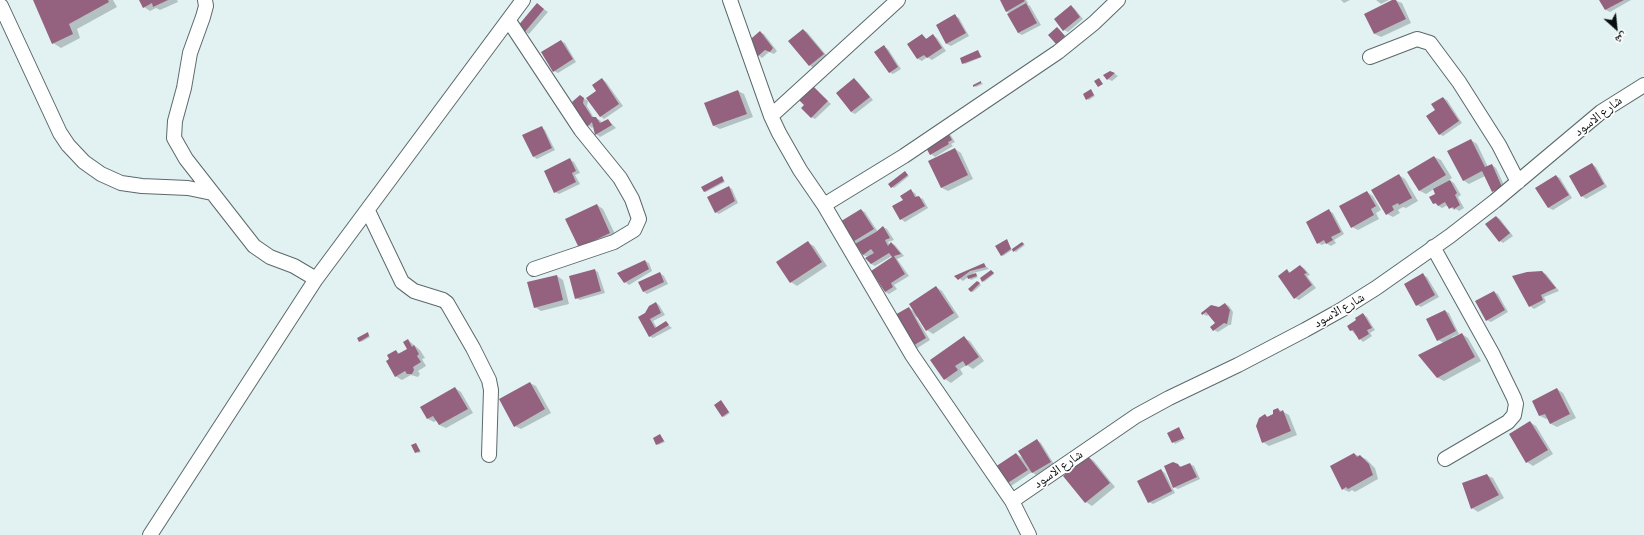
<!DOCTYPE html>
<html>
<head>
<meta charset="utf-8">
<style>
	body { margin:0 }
	#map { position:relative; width:1644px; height:535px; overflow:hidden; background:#e2f2f3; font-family:"Asap Condensed","Noto Naskh Arabic",sans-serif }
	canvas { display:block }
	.north { position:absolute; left:1596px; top:8px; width:40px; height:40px; -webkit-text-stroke:3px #fff; paint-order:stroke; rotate:153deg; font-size:11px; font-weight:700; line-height:16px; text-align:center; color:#080d0d }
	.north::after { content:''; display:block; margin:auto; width:14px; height:18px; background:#080d0d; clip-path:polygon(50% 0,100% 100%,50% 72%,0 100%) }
</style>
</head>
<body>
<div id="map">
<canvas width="1644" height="535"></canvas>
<div class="north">ش</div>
</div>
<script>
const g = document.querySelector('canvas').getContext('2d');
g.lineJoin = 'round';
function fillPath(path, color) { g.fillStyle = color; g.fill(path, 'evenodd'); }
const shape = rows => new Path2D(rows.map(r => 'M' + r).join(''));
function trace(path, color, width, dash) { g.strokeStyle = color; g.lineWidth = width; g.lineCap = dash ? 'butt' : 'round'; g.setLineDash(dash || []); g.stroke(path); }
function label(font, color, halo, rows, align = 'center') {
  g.font = font + ' "Asap Condensed","Noto Naskh Arabic",sans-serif'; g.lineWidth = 3.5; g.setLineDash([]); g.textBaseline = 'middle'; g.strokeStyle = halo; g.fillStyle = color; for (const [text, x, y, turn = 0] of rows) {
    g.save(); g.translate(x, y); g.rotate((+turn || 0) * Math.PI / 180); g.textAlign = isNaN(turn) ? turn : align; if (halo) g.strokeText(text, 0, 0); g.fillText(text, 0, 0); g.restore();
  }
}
fillPath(shape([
	[34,0,113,0,117,7,77,29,80,38,61,48,53,43],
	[140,0,177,0,178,2,160,10,156,8,150,11,144,7],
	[1001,0,1026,0,1028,3,1027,4,1030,6,1041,25,1022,35,1018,33,1010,13,1007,12],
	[1341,0,1350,0,1344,3],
	[1376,0,1389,0,1381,4],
	[1394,0,1402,3,1411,23,1381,37,1375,34,1365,14],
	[1600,0,1631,0,1610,12,1606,10],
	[1071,6,1075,9,1083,19,1068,32,1064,30],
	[541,7,548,12,529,34,525,32],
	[955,16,959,18,969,36,951,46,947,44,937,26],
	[1058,28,1066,37,1059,44,1057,43],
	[803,30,807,32,827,56,813,68,810,65],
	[760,32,764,34,777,51,774,54,769,52,762,58,758,55],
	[922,35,927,39,933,35,937,38,946,51,932,60,927,57,922,61,918,59,908,44],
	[561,41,565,43,576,62,558,73,554,71],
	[884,47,888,49,901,69,893,74,889,72],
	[978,51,982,57,965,64,963,63],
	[1110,72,1115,74,1118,76,1112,81,1108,79],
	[602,79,606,82,623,106,604,119,600,116,597,92],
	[855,80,858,82,873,100,855,114,851,112],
	[981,82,983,84,976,87,974,86],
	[813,87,831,104,815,119,811,117],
	[738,91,744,94,753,117,720,129,714,126,705,103],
	[1092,92,1095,96,1089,100,1087,99],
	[580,96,588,101,587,106,594,118,600,120,602,123,608,120,616,128,600,137,596,134,594,126,592,128,583,121],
	[1443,98,1447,100,1462,123,1443,136,1439,134,1437,110],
	[541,127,545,130,555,150,537,159,534,157],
	[946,132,950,134,955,142,951,144,953,146,935,157,931,154],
	[1471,140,1477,144,1488,167,1492,165,1496,168,1506,189,1497,193,1493,191,1485,176,1469,184,1463,180],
	[955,149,961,153,973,179,948,191,942,188,929,162],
	[1434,157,1441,160,1452,178,1449,180,1454,183,1461,195,1458,197,1464,208,1459,211,1456,209,1454,210,1448,205,1442,208,1434,203,1436,194,1434,189,1426,194,1420,191,1408,173],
	[570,160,574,162,580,173,575,175,580,184,559,194,555,192],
	[1592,164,1596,167,1607,187,1586,199,1582,196],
	[905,173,909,176,894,188,892,187],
	[1399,175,1405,179,1418,201,1406,208,1403,207,1398,210,1400,213,1393,217,1387,214],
	[1556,176,1560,178,1572,198,1553,210,1549,208,1537,189],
	[722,177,725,182,706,192,704,191],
	[729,187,732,189,738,203,719,214,715,212],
	[911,191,915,193,917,197,919,197,923,199,928,208,905,222,901,219,904,200],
	[1367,192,1373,196,1381,210,1376,213,1379,219,1358,230,1352,227],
	[597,205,603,209,616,236,579,247],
	[861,210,865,212,878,232,883,227,887,229,894,240,888,242,890,245,891,243,895,245,904,256,897,259,909,276,894,285,897,289,889,294,885,292,894,258,892,256,875,266,871,264,868,257,863,255,855,244,852,242],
	[1329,211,1333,213,1344,234,1334,240,1336,243,1331,246,1326,243,1322,245,1318,243],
	[1497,217,1500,219,1513,236,1503,243,1500,241],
	[1007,240,1012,250,1003,256,1001,255],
	[808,243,814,246,827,266,797,286,791,282],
	[1022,243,1025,245,1016,252,1014,251],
	[645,261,649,263,652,271,629,285,625,282],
	[984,265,989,269,973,273,978,277,971,280,968,277,963,281,956,276],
	[1300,266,1304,268,1310,275,1307,276,1316,288,1299,300,1295,298,1287,270,1291,273],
	[594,270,598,272,605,293,580,300,576,298],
	[993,272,994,274,984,282,983,281],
	[1542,272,1546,274,1559,291,1544,297,1546,302,1534,309,1530,306],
	[660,273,664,276,668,284,647,294,644,292],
	[1423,275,1427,277,1439,297,1421,307,1417,305],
	[557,276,563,280,569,304,541,311,535,307],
	[979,283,981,285,973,292,971,291],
	[936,287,942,291,959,317,933,334,927,330,918,316,916,317,930,340,916,349,912,346,909,308,915,312],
	[1494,292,1498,294,1508,312,1491,322,1487,320],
	[656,303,659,305,665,315,653,321,657,328,666,323,672,328,653,338,649,336,646,313],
	[1225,304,1229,306,1233,312,1231,325,1229,325,1218,332,1214,330,1217,324,1209,314,1207,316,1203,314,1211,306,1219,308],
	[1445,311,1449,313,1459,334,1452,337,1453,339,1462,334,1468,338,1481,361,1444,381,1438,378,1419,355,1444,343,1438,340],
	[1363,314,1367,317,1375,330,1370,333,1372,336,1363,342,1351,330],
	[368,334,370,337,361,342,360,341],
	[964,338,970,341,984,361,973,369,967,365,960,369,963,374,951,383,945,379],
	[408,340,420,350,425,358,422,359,426,366,418,371,420,374,418,377,411,375,402,380,395,376,396,351,401,354,408,350],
	[530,383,536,386,551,413,521,429,515,426],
	[455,388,461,392,473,413,446,428,439,425,437,420,434,422,428,419,421,407],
	[1557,389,1563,393,1576,418,1557,427,1551,424,1548,418,1546,419,1540,416],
	[721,401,730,413,724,417,722,416],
	[1278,409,1289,415,1297,435,1269,446,1263,442,1265,415,1268,417,1274,414],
	[1530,422,1536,426,1553,454,1533,466,1527,462],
	[1179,429,1185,439,1175,444,1169,434],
	[660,435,665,442,658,445,657,444],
	[1037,440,1041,443,1054,464,1036,475,1032,472,1011,486,1007,483,1016,454,1023,458],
	[416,444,421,452,418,453,416,452],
	[1354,454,1366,459,1375,468,1378,479,1355,492,1352,490,1349,492,1343,489],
	[1088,457,1094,461,1115,487,1092,506,1086,502],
	[1190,464,1194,466,1200,479,1178,489,1173,487,1178,465,1182,467],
	[1161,470,1165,473,1175,493,1153,504,1149,502],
	[1486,475,1493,478,1504,498,1478,512,1472,508,1463,484]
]), '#0003');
fillPath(shape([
	[33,0,108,0,109,2,69,24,73,34,52,44],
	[139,0,168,0,153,7,152,3,143,8],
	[1000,0,1024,0,1025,1,1006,12],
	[1392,0,1396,0,1406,19,1374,34,1364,14],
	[1599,0,1624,0,1605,10],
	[537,3,544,9,524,33,517,27],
	[1026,3,1037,23,1018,33,1007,14],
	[1071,5,1080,17,1063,31,1054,19],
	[955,14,966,33,946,44,936,25],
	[1057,27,1065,36,1056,44,1048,35],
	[803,29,824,54,809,66,788,41],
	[760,31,773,48,770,52,765,50,758,56,746,43],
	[922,34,926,39,933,34,942,48,927,58,924,55,917,59,907,44],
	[561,40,573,59,553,72,541,52],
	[884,45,898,67,889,73,874,52],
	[978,50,981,57,962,64,960,58],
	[1110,71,1115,73,1107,80,1103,75],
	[602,78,619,104,600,117,586,98,596,91,592,85],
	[854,78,870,97,851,112,836,93],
	[1099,78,1103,84,1098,87,1094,81],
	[981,81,981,83,973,87,973,85],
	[813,86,828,101,811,118,801,108,804,105,799,100],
	[1091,89,1094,95,1086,100,1083,94],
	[738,90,747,114,713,126,704,103],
	[580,95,584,98,583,103,592,117,596,117,600,123,608,119,612,125,595,135,592,122,587,127,583,122,572,102],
	[1443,97,1459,121,1439,135,1426,116,1435,110,1431,104],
	[542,126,552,148,533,157,522,135],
	[947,131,952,140,948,142,949,144,930,155,924,144],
	[1471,139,1485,167,1492,164,1502,187,1492,192,1482,171,1463,181,1447,151],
	[955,148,968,175,941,188,928,161],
	[1434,156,1446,175,1419,191,1407,172],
	[570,158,576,171,572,173,576,182,554,193,544,171],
	[1592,163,1604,184,1581,197,1569,176],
	[905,171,908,175,891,188,888,184],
	[1399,174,1412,198,1399,205,1398,203,1392,206,1394,210,1386,215,1371,190],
	[1556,175,1569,195,1548,208,1535,188],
	[722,176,724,181,704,192,701,187],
	[1450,180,1457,193,1455,195,1460,205,1454,209,1453,207,1449,209,1445,202,1438,206,1436,203,1433,204,1429,197,1435,194,1433,189],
	[729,186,735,201,715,213,707,197],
	[911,189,915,197,919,196,925,206,900,220,892,206,903,200,900,196],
	[1367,191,1376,206,1371,209,1374,215,1351,228,1339,206],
	[597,204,610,233,579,248,565,219],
	[861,209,874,229,851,243,838,223],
	[1329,209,1341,232,1331,237,1333,240,1326,244,1324,240,1317,244,1306,222],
	[1496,216,1510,233,1499,242,1485,224],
	[883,226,890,238,885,240,888,246,891,242,901,254,894,256,905,274,891,283,893,287,885,292,871,271,892,257,889,253,871,264,865,258,874,253,871,249,863,255,855,244,876,232],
	[1007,239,1011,249,1001,256,995,246],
	[808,241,822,262,790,283,776,262],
	[1022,242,1024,244,1013,252,1012,249],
	[645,260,649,269,624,283,617,273],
	[984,263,986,267,970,271,958,280,954,276],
	[1300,265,1307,273,1304,274,1312,285,1294,299,1278,276,1287,269,1289,273],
	[595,269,601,291,575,299,569,276],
	[991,270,994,273,982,282,980,278],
	[1542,271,1556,288,1541,295,1543,300,1529,307,1512,276,1527,272],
	[660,272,664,282,643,292,638,282],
	[976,273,977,276,968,279,967,276],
	[1423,273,1435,295,1416,306,1404,284],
	[557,275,563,300,534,308,527,282],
	[977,281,980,283,971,292,968,289],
	[936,286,954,313,926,331,909,304],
	[1494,291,1505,310,1486,321,1475,301],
	[656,302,661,313,650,319,655,328,666,321,669,325,649,337,638,317,645,313,649,306],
	[1225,303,1230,310,1227,324,1224,323,1213,331,1210,327,1215,323,1206,312,1202,315,1201,313,1211,305,1219,307],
	[909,307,926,338,911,347,893,316],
	[1445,310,1456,331,1437,341,1426,319],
	[1363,313,1372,328,1367,330,1369,334,1359,340,1353,330,1350,331,1347,326,1356,320,1355,318],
	[368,332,369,336,359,342,357,338],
	[1462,333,1475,357,1437,378,1418,355],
	[964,336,979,357,966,366,963,361,955,366,958,370,944,380,930,360],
	[408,339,412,347,414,345,419,354,417,356,421,362,413,367,414,370,412,374,407,374,405,371,395,377,386,361,389,359,387,355,396,350,398,354,407,349,403,342],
	[530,382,545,409,514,427,499,399],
	[455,387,468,409,439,425,433,416,427,419,420,407],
	[1557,388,1570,414,1550,424,1545,414,1539,416,1532,401],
	[721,400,729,412,722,417,714,405],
	[1278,408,1280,412,1283,410,1291,431,1262,443,1256,426,1259,418,1265,414,1267,417,1273,414,1273,410],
	[1530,421,1548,450,1526,463,1509,434],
	[1179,427,1184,438,1172,443,1167,433],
	[660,434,664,441,656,445,653,438],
	[1037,439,1051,462,1032,473,1018,451],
	[416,443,420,451,415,453,411,445],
	[1016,453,1028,470,1006,484,995,467],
	[1354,453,1357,457,1360,455,1369,464,1373,475,1348,489,1346,487,1342,490,1330,466],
	[1088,456,1110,483,1085,503,1063,476],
	[1173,462,1178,464,1180,467,1190,463,1197,477,1173,488,1164,466],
	[1161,469,1172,491,1148,503,1137,481],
	[1487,474,1499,495,1471,509,1462,483]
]), '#94627e');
const street = shape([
	[205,0,206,6,203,17,190,53,184,88,175,121,174,138,186,159,254,246,270,257,294,266,316,279],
	[730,0,771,116,779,133,800,170,824,205,912,355,1012,501,1029,535],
	[1,6,60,133,68,145,84,162,101,174,121,183,142,186,188,188,212,193],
	[509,21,581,130,620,178,632,199,639,219,634,230,614,242,534,269],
	[1370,57,1417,39,1430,43,1459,82,1499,145,1518,182],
	[771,116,898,0],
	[824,205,904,156,1058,52,1094,23,1118,0],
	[368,211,402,282,414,291,443,300,447,303,473,348,489,380,491,390,489,455],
	[1433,247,1493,355,1514,398,1516,404,1514,415,1508,422,1445,459],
	[1012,501,1136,416,1169,398,1238,365,1305,330,1341,310,1376,288,1450,236,1495,201,1601,112,1644,85],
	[150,535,316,279,523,0]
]);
trace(street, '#5b6969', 16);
trace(street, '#fff', 14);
label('13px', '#080d0d', '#fff', [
	["شارع الاسود",1598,116,-38],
	["شارع الاسود",1339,310,-30],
	["شارع الاسود",1058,469,-35]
]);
</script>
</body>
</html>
